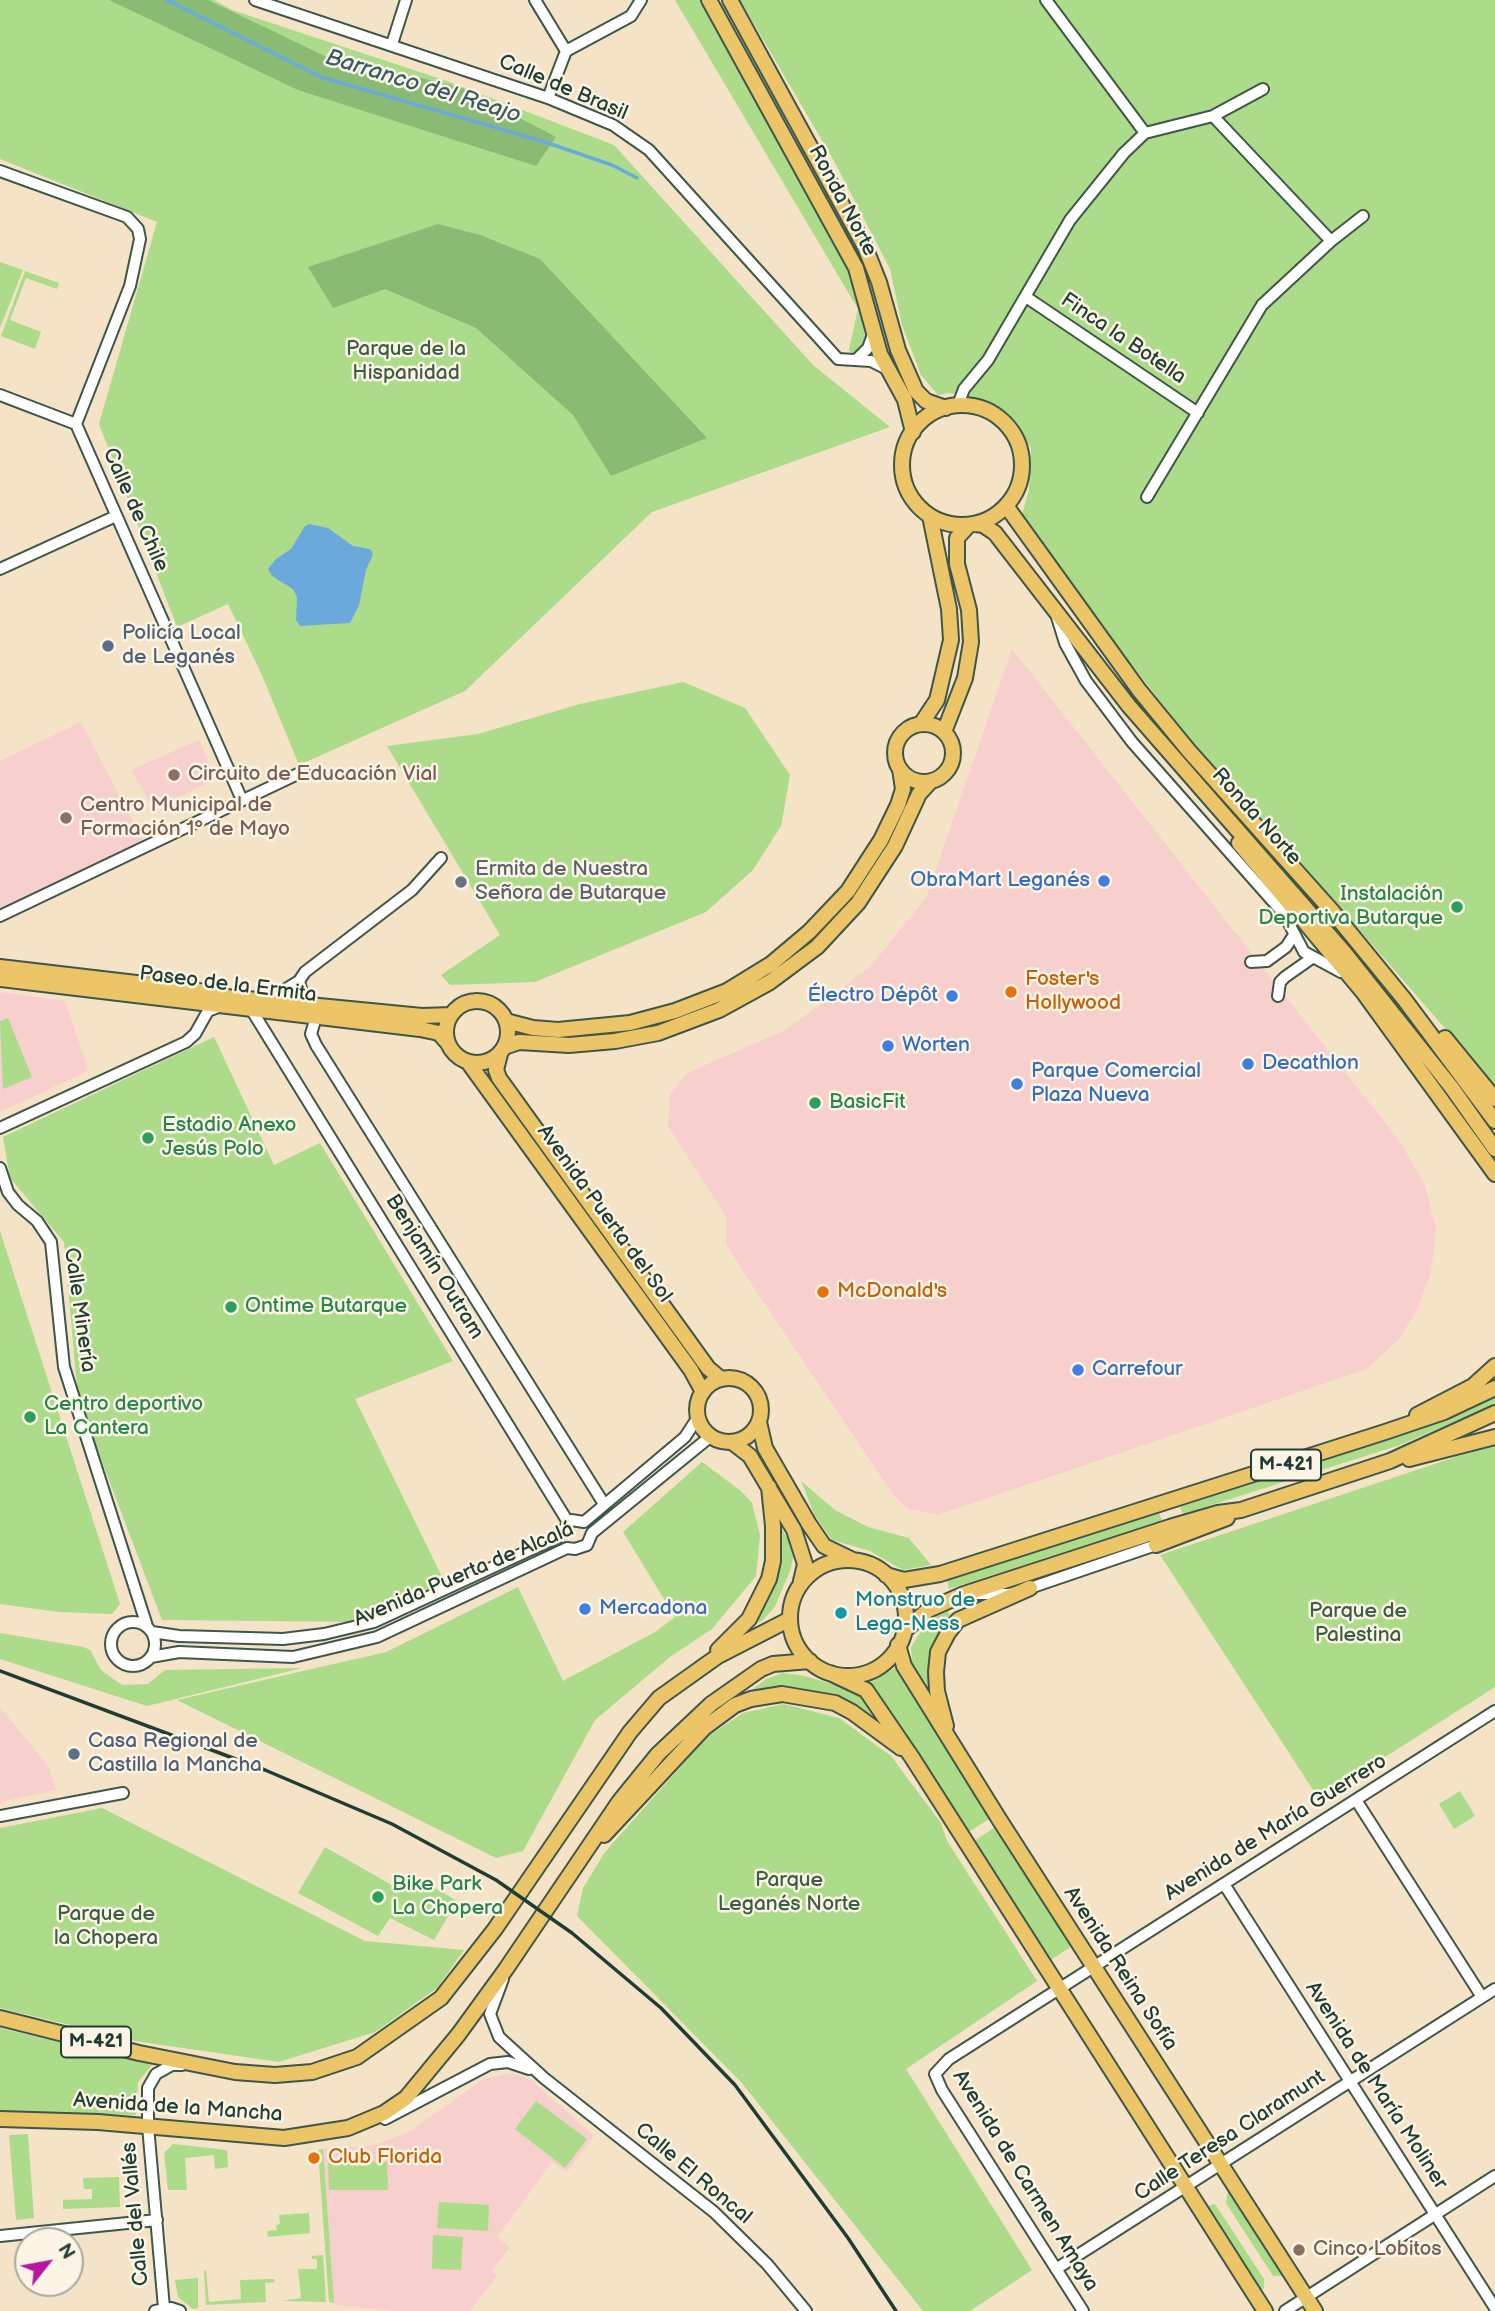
<!DOCTYPE html>
<html>
<head>
<meta charset="utf-8">
<style>
	body { margin:0 }
	#map { position:relative; width:1495px; height:2311px; overflow:hidden; background:#f4e3c6; font-family:"Balsamiq Sans",sans-serif }
	canvas { display:block }
	.north { position:absolute; left:14px; top:2227px; width:70px; height:70px; box-sizing:border-box; background:#fcf5e5; border:2px solid #a4ab9e; border-radius:50%; rotate:59deg; font-size:19px; font-weight:700; line-height:28px; text-align:center; color:#1f3d34 }
	.north::after { content:''; display:block; margin:auto; width:24px; height:32px; background:#b5179e; clip-path:polygon(50% 0,100% 100%,50% 72%,0 100%) }
</style>
</head>
<body>
<div id="map">
<canvas width="1495" height="2311"></canvas>
<div class="north">N</div>
</div>
<script>
const g = document.querySelector('canvas').getContext('2d');
g.lineJoin = 'round';
function fillPath(path, color) { g.fillStyle = color; g.fill(path, 'evenodd'); }
const shape = rows => new Path2D(rows.map(r => 'M' + r).join(''));
function trace(path, color, width, dash) { g.strokeStyle = color; g.lineWidth = width; g.lineCap = dash ? 'butt' : 'round'; g.setLineDash(dash || []); g.stroke(path); }
function label(font, color, halo, rows, align = 'center') {
  g.font = font + ' "Balsamiq Sans",sans-serif'; g.lineWidth = 5; g.setLineDash([]); g.textBaseline = 'middle'; g.strokeStyle = halo; g.fillStyle = color; for (const [text, x, y, turn = 0] of rows) {
    g.save(); g.translate(x, y); g.rotate((+turn || 0) * Math.PI / 180); g.textAlign = isNaN(turn) ? turn : align; if (halo) g.strokeText(text, 0, 0); g.fillText(text, 0, 0); g.restore();
  }
}
fillPath(shape([
	[1012,649,1401,1143,1425,1186,1436,1228,1431,1273,1416,1312,1399,1339,1367,1369,938,1515,909,1509,894,1496,748,1279,726,1244,727,1218,668,1126,670,1095,687,1073,786,1030,870,967,926,898],
	[81,722,143,841,0,908,0,761],
	[199,740,216,779,154,809,131,770],
	[0,992,65,1001,89,1071,0,1112],
	[0,1707,49,1767,56,1790,0,1802],
	[511,2073,531,2080,594,2136,567,2172,552,2162,497,2237,510,2247,491,2271,497,2276,470,2311,395,2311,334,2305,323,2149,374,2145,407,2133,484,2079]
]), '#f7d0cd');
fillPath(shape([
	[0,0,214,0,232,10,441,79,614,145,813,365,890,427,652,512,465,691,299,765,261,673,228,604,177,627,99,424,157,222,0,159],
	[675,0,700,0,837,247,849,272,867,331,864,344,856,352,852,354,849,350,858,309],
	[740,0,1495,0,1495,1086,1284,843,1204,757,1078,596,1021,518,1029,490,1031,448,1007,413,982,400,949,393,938,395,921,375,902,325,890,269,834,161],
	[0,262,23,270,0,328],
	[25,271,59,283,57,289,26,278,10,320,41,332,35,349,1,336],
	[683,682,745,708,790,775,781,826,753,870,706,912,535,982,450,985,441,975,500,935,387,746,478,734,580,704],
	[8,1018,32,1077,3,1089,0,1021],
	[214,1037,274,1165,320,1143,453,1361,355,1399,446,1585,365,1622,162,1620,78,1398,64,1242,10,1178,3,1137],
	[0,1231,120,1604,112,1614,59,1612,0,1604],
	[1495,1395,1495,1404,1400,1445,1183,1514,1180,1507,1415,1431],
	[1495,1444,1495,1687,1319,1799,1160,1555],
	[702,1462,741,1491,752,1503,760,1535,756,1576,712,1629,670,1657,595,1720,523,1851,496,1858,177,1700,386,1652,518,1587,563,1681,655,1632,675,1617,623,1532],
	[801,1481,835,1510,868,1527,909,1538,931,1565,903,1570,870,1551,832,1540,815,1516],
	[1159,1513,1162,1520,949,1589,947,1580],
	[778,1522,791,1545,793,1558,790,1571,774,1608,762,1621,748,1628],
	[947,1609,952,1619,928,1688,912,1662,911,1647,927,1622],
	[0,1633,84,1647,90,1650,101,1670,122,1685,148,1684,165,1670,302,1668,147,1706,0,1659],
	[897,1667,992,1817,967,1833,870,1683],
	[783,1673,805,1676,851,1690,861,1695,879,1720,875,1722,825,1695,808,1690,790,1689,745,1695,766,1679],
	[784,1704,839,1718,891,1756,941,1823,947,1841,1037,1981,906,2069,1032,2270,970,2311,923,2311,741,2082,577,1916,583,1888,605,1852,707,1737,743,1713],
	[1460,1791,1475,1816,1454,1829,1439,1804],
	[102,1808,365,1941,464,1950,437,1988,375,2032,279,2062,135,2041,0,2008,0,1828],
	[998,1825,1074,1945,1049,1961,973,1842],
	[325,1847,397,1888,408,1872,457,1901,434,1940,390,1918,378,1936,298,1893],
	[0,2028,152,2065,138,2082,136,2115,0,2111],
	[536,2101,587,2139,565,2168,515,2129],
	[28,2134,34,2218,16,2220,9,2135],
	[173,2144,227,2150,228,2167,215,2169,214,2155,185,2158,187,2190,168,2190,164,2153],
	[323,2149,334,2303,329,2302,318,2150],
	[328,2162,387,2162,388,2190,329,2190],
	[119,2177,120,2207,63,2209,63,2200,92,2199,92,2189,84,2189,83,2178],
	[1230,2191,1285,2276,1273,2276,1226,2203,1227,2194],
	[439,2202,489,2205,488,2231,437,2228],
	[1215,2204,1264,2279,1264,2288,1260,2291,1206,2206],
	[309,2213,310,2233,268,2237,267,2231,277,2230,276,2225,280,2224,279,2215],
	[433,2235,463,2237,461,2270,432,2269],
	[323,2255,326,2302,282,2301,301,2298,298,2269,317,2269,317,2259,312,2259,312,2256],
	[206,2270,209,2302,241,2299,240,2280,274,2279,275,2282,265,2283,266,2302,206,2305,204,2271],
	[198,2278,198,2308,193,2309,178,2297,175,2280]
]), '#acdb89');
fillPath(shape([
	[109,0,208,0,360,73,409,75,462,88,556,137,536,166,298,90],
	[438,224,480,235,540,259,707,438,611,476,573,415,476,328,385,289,333,308,308,267]
]), '#89bb75');
fillPath(shape([
	[309,524,328,528,353,546,370,549,373,554,366,570,359,605,350,623,300,626,296,620,297,597,293,589,272,576,268,569,276,559,291,549,305,526]
]), '#6ba9dd');
trace(shape([
	[167,0,321,77,545,142,612,165,637,178]
]), '#6ba9dd', 3.5);
const minor = shape([
	[255,0,548,98,613,125,649,150,838,359,871,361,889,370],
	[535,0,566,51],
	[1046,0,1145,133],
	[392,44,406,0],
	[548,98,566,51,631,16,641,0],
	[1213,116,1331,241],
	[0,171,127,217,138,229,140,239,130,286,76,424,242,800],
	[1026,297,1198,413],
	[856,360,868,348,874,332],
	[0,395,76,424],
	[958,405,964,389,988,360,1070,220,1124,153,1145,133,1213,116,1263,89],
	[1147,497,1262,305,1331,241,1363,216],
	[0,569,116,516],
	[1057,617,1065,643,1086,681,1132,742,1284,914,1304,952,1341,972],
	[0,916,304,771],
	[1251,962,1267,961,1286,947,1294,935],
	[299,981,302,993,315,1003],
	[1278,996,1280,982,1285,977,1312,958],
	[268,1000,299,981,305,972,412,890,441,858],
	[251,1009,568,1522],
	[316,1017,311,1034,316,1045,604,1504],
	[0,1128,186,1042,195,1034,208,1011,218,1007],
	[0,1168,8,1192,18,1205,37,1221,51,1242,64,1367,147,1626],
	[974,1594,1009,1594,1030,1588,1156,1545],
	'111 1644a22 22 0 1 1 44 0a22 22 0 1 1-44 0Z',
	[152,1632,179,1636,283,1639,324,1634,374,1622,558,1537,571,1520,584,1522,685,1437,698,1417],
	[151,1657,179,1652,293,1657,377,1637,567,1548,575,1549,587,1545,592,1533,711,1436],
	[1356,1800,1482,1997],
	[0,1816,123,1793],
	[1224,1884,1495,2308],
	[503,1979,490,2014,499,2037,544,2078,714,2212,767,2264,806,2311],
	[385,2119,490,2064,508,2062,529,2069],
	[0,2236,157,2220],
	[1056,2269,1495,1989],
	[164,2308,148,2126,148,2088,156,2074,172,2065,182,2065],
	[155,2311,171,2308,180,2311],
	[1083,2311,942,2090,935,2074,949,2059,1495,1711],
	[1285,2311,1495,2176]
]);
const major = shape([
	[709,0,856,268,880,354,905,400,913,432],
	[730,0,865,247,879,282,898,350,916,391,926,401,946,408],
	'902 465a60 60 0 1 1 120 0a60 60 0 1 1-120 0Z',
	[1007,507,1139,690,1189,751,1332,911,1404,999,1495,1121],
	[976,524,983,525,995,533,1129,706,1344,952,1452,1088,1495,1149],
	[921,724,937,700,951,640,949,609,930,516],
	'895 753a29 29 0 1 1 58 0a29 29 0 1 1-58 0Z',
	[944,732,965,678,971,642,969,610,957,564,957,538,969,525],
	[1239,843,1363,992,1495,1174],
	[0,967,196,990,216,996,422,1016,451,1015],
	[0,979,420,1029,439,1033,447,1042],
	'446 1032a31 31 0 1 1 62 0a31 31 0 1 1-62 0Z',
	[506,1021,533,1028,558,1030,630,1023,675,1011,727,991,771,964,809,932,848,891,881,840,898,805,903,789,900,769],
	[1445,1038,1495,1099],
	[504,1047,519,1042,569,1045,615,1041,658,1033,719,1010,770,982,817,947,858,903,895,846,919,794,931,781],
	[500,1054,496,1070,499,1078,708,1368,721,1379],
	[468,1062,691,1370,703,1392],
	'697 1410a32 32 0 1 1 64 0a32 32 0 1 1-64 0Z',
	[1417,1415,1473,1386,1495,1366],
	[759,1422,765,1448,809,1524,824,1546,853,1560],
	[732,1442,750,1456,794,1530,805,1564,801,1581],
	[1409,1459,1495,1437],
	[1156,1545,1227,1518],
	'790 1618a58 58 0 1 1 116 0a58 58 0 1 1-116 0Z',
	[886,1575,904,1580,940,1574,1385,1432,1444,1412,1495,1388],
	[904,1631,928,1610,964,1594,1170,1527,1218,1513,1241,1510,1390,1461,1495,1413],
	[898,1645,904,1666,999,1819,1315,2311],
	[718,1650,749,1619,769,1579,773,1561,773,1526,769,1487],
	[830,1673,866,1690,913,1759,1265,2311],
	[946,1726,937,1691,936,1672,938,1652,948,1633,958,1620,1030,1588],
	[604,1835,704,1728,735,1705,751,1699,782,1694,835,1703,852,1712,901,1748],
	[0,2018,139,2053,235,2072,275,2075,312,2072,357,2057,441,1998,495,1929,630,1732,659,1698,718,1656,790,1619],
	[0,2119,98,2122,284,2138,348,2128,384,2113,406,2098,458,2035,506,1969,619,1802,658,1754,711,1704,761,1669,773,1664,810,1661]
]);
trace(minor, '#3f564a', 14);
trace(major, '#3f564a', 18);
trace(minor, '#fff', 10);
trace(major, '#edc569', 14);
trace(shape([
	[0,1671,265,1770,392,1824,496,1880,572,1933,661,2008,735,2085,848,2238,896,2311]
]), '#1f3d34', 3.5);
for (const [x, y, r, color] of [
	[108,646,7,"#5c6f8a"],
	[174,775,7,"#8d6e63"],
	[66,818,7,"#8d6e63"],
	[1104,881,7,"#3f7fe0"],
	[461,882,7,"#6b7280"],
	[1457,907,7,"#2e9e5b"],
	[1011,992,7,"#e8710a"],
	[952,996,7,"#3f7fe0"],
	[888,1046,7,"#3f7fe0"],
	[1248,1064,7,"#3f7fe0"],
	[1017,1084,7,"#3f7fe0"],
	[815,1103,7,"#2e9e5b"],
	[148,1138,7,"#2e9e5b"],
	[823,1292,7,"#e8710a"],
	[231,1307,7,"#2e9e5b"],
	[1078,1370,7,"#3f7fe0"],
	[30,1417,7,"#2e9e5b"],
	[585,1609,7,"#3f7fe0"],
	[841,1613,7,"#0f9aa8"],
	[74,1754,7,"#5c6f8a"],
	[378,1897,7,"#2e9e5b"],
	[314,2158,7,"#e8710a"],
	[1299,2250,7,"#8d6e63"]
]) { const dot = new Path2D(); dot.arc(x, y, r, 0, 2 * Math.PI); g.fillStyle = color; g.fill(dot); trace(dot, '#fcf5e5', 2.5); }
for (const [x, y, w] of [
	[1286,1465,70],
	[96,2042,70]
]) { const box = new Path2D(); box.roundRect(x - w / 2, y - 15.5, w, 31, 5); g.fillStyle = '#fcf5e5'; g.fill(box); trace(box, '#1f3d34', 2); }
label('bold 19px', '#1f3d34', null, [
	["M-421",1286,1465],
	["M-421",96,2042]
]);
label('21px', '#1f3d34', '#fcf5e5', [
	["Calle de Brasil",563,88,23],
	["Ronda Norte",842,201,62],
	["Finca la Botella",1123,339,34],
	["Calle de Chile",135,510,66],
	["Ronda Norte",1256,817,48],
	["Paseo de la Ermita",228,985,7],
	["Avenida Puerta del Sol",604,1214,54],
	["Benjamín Outram",434,1267,58],
	["Calle Minería",79,1310,82],
	["Avenida Puerta de Alcalá",464,1575,-23],
	["Avenida de María Guerrero",1276,1828,-32],
	["Avenida Reina Sofía",1120,1969,57],
	["Avenida de María Moliner",1376,2086,57],
	["Avenida de la Mancha",178,2108,4],
	["Calle Teresa Claramunt",1230,2136,-33],
	["Calle El Roncal",693,2174,40],
	["Avenida de Carmen Amaya",1025,2181,58],
	["Calle del Vallés",136,2214,-95]
]);
label('21px', '#3b5d45', '#fcf5e5', [
	["Parque de la",406,350],
	["Hispanidad",406,374],
	["Parque de",1358,1612],
	["Palestina",1358,1636],
	["Parque",789,1881],
	["Leganés Norte",789,1905],
	["Parque de",106,1915],
	["la Chopera",106,1939]
]);
label('21px', '#4e5e75', '#fcf5e5', [
	["Policía Local",122,634],
	["de Leganés",122,658],
	["Casa Regional de",88,1742],
	["Castilla la Mancha",88,1766]
], 'left');
label('21px', '#785e54', '#fcf5e5', [
	["Circuito de Educación Vial",188,775],
	["Centro Municipal de",80,806],
	["Formación 1º de Mayo",80,830],
	["Cinco Lobitos",1313,2250]
], 'left');
label('21px', '#5b616d', '#fcf5e5', [
	["Ermita de Nuestra",475,870],
	["Señora de Butarque",475,894]
], 'left');
label('21px', '#366cbe', '#fcf5e5', [
	["ObraMart Leganés",1090,881,"right"],
	["Électro Dépôt",938,996,"right"],
	["Worten",902,1046],
	["Decathlon",1262,1064],
	["Parque Comercial",1031,1072],
	["Plaza Nueva",1031,1096],
	["Carrefour",1092,1370],
	["Mercadona",599,1609]
], 'left');
label('21px', '#27864d', '#fcf5e5', [
	["Instalación",1443,895,"right"],
	["Deportiva Butarque",1443,919,"right"],
	["BasicFit",829,1103],
	["Estadio Anexo",162,1126],
	["Jesús Polo",162,1150],
	["Ontime Butarque",245,1307],
	["Centro deportivo",44,1405],
	["La Cantera",44,1429],
	["Bike Park",392,1885],
	["La Chopera",392,1909]
], 'left');
label('21px', '#c56008', '#fcf5e5', [
	["Foster's",1025,980],
	["Hollywood",1025,1004],
	["McDonald's",837,1292],
	["Club Florida",328,2158]
], 'left');
label('21px', '#0d838f', '#fcf5e5', [
	["Monstruo de",855,1601],
	["Lega-Ness",855,1625]
], 'left');
label('italic 23px', '#365d67', '#fcf5e5', [
	["Barranco del Reajo",423,87,17]
]);
</script>
</body>
</html>
